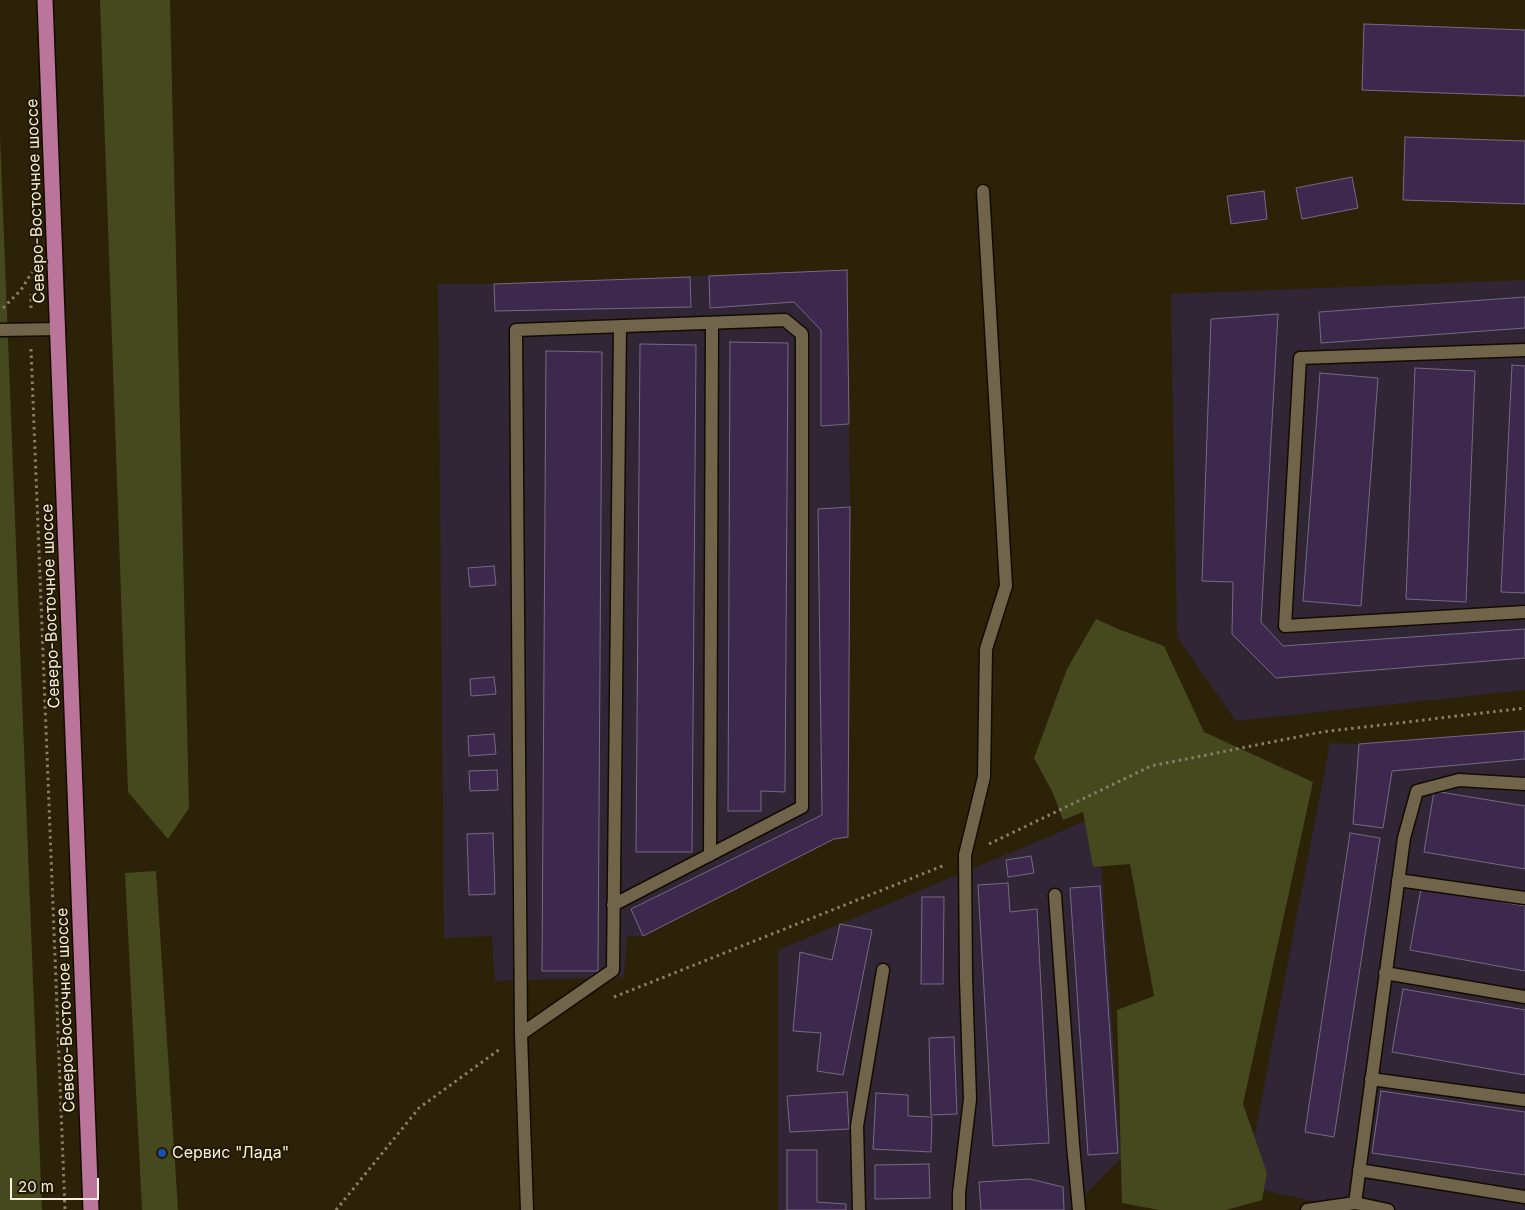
<!DOCTYPE html>
<html>
<head>
<meta charset="utf-8">
<style>
	body { margin:0 }
	#map { position:relative; width:1525px; height:1210px; overflow:hidden; background:#2c2208; font-family:Inter,sans-serif }
	canvas { display:block }
	.scale { position:absolute; left:10px; top:1178px; width:89px; height:22px; box-sizing:border-box; border:2px solid #f7f0e1; border-top:0; padding-left:6px; font-size:15px; line-height:18px; white-space:nowrap; color:#f7f0e1; -webkit-text-stroke:4px #221901; paint-order:stroke }
</style>
</head>
<body>
<div id="map">
<canvas width="1525" height="1210"></canvas>
<div class="scale">20 m</div>
</div>
<script>
const g = document.querySelector('canvas').getContext('2d');
g.lineJoin = 'round';
function fillPath(path, color) { g.fillStyle = color; g.fill(path, 'evenodd'); }
const shape = rows => new Path2D(rows.map(r => 'M' + r).join(''));
function trace(path, color, width, dash) { g.strokeStyle = color; g.lineWidth = width; g.lineCap = dash ? 'butt' : 'round'; g.setLineDash(dash || []); g.stroke(path); }
function label(font, color, halo, rows, align = 'center') {
  g.font = font + ' Inter,sans-serif'; g.lineWidth = 4; g.setLineDash([]); g.textBaseline = 'middle'; g.strokeStyle = halo; g.fillStyle = color; for (const [text, x, y, turn = 0] of rows) {
    g.save(); g.translate(x, y); g.rotate((+turn || 0) * Math.PI / 180); g.textAlign = isNaN(turn) ? turn : align; if (halo) g.strokeText(text, 0, 0); g.fillText(text, 0, 0); g.restore();
  }
}
fillPath(shape([
	[847,270,850,507,848,837,834,839,643,936,627,936,624,977,495,981,492,936,444,938,438,284,494,284],
	[1525,280,1525,690,1236,721,1177,637,1171,294],
	[1525,731,1525,1210,1352,1210,1245,1186,1330,743,1359,744],
	[1098,816,1121,1158,1070,1210,778,1210,778,950]
]), '#312635');
fillPath(shape([
	[100,0,170,0,189,808,168,839,128,792],
	[0,135,42,1210,0,1210],
	[1096,619,1118,629,1164,646,1204,732,1313,782,1243,1104,1267,1173,1262,1200,1226,1210,1159,1210,1122,1203,1117,1010,1154,996,1130,864,1093,867,1083,812,1063,820,1053,793,1034,758,1067,669],
	[156,871,178,1210,142,1210,125,873]
]), '#46481e');
const building = shape([
	[1364,24,1525,30,1525,96,1362,90,1364,24],
	[1405,137,1525,141,1525,204,1403,200,1405,137],
	[1352,177,1358,208,1302,219,1296,188,1352,177],
	[1264,191,1267,219,1231,224,1227,196,1264,191],
	[847,270,849,424,821,426,821,330,794,302,710,308,709,276,847,270],
	[690,277,691,307,495,311,494,284,690,277],
	[1525,297,1525,328,1321,343,1319,312,1525,297],
	[1278,314,1261,622,1283,646,1525,629,1525,658,1276,678,1232,634,1233,582,1202,581,1211,319,1278,314],
	[730,342,788,343,785,792,761,791,761,811,728,811,730,342],
	[640,344,696,345,692,852,636,852,640,344],
	[546,351,602,352,598,971,542,971,546,351],
	[1512,365,1525,366,1525,593,1501,592,1512,365],
	[1415,368,1475,371,1466,602,1406,599,1415,368],
	[1320,373,1378,378,1361,606,1303,601,1320,373],
	[850,507,848,837,834,839,643,936,631,909,822,815,818,509,850,507],
	[494,566,496,585,470,587,468,568,494,566],
	[494,677,496,694,471,696,470,679,494,677],
	[1525,731,1525,759,1392,771,1383,828,1353,824,1359,744,1525,731],
	[494,734,496,754,469,756,468,736,494,734],
	[497,770,498,790,470,791,469,771,497,770],
	[1434,791,1525,806,1525,869,1424,852,1434,791],
	[493,833,495,894,469,895,467,834,493,833],
	[1350,833,1380,838,1334,1137,1305,1132,1350,833],
	[1031,856,1034,873,1008,877,1006,860,1031,856],
	[1008,883,1010,912,1037,909,1049,1143,993,1146,978,885,1008,883],
	[1100,886,1118,1153,1088,1155,1070,888,1100,886],
	[1421,888,1525,906,1525,971,1410,950,1421,888],
	[922,897,944,897,943,984,921,984,922,897],
	[840,924,872,930,843,1075,817,1071,821,1033,793,1031,800,952,832,960,840,924],
	[1403,989,1525,1010,1525,1075,1392,1052,1403,989],
	[954,1037,957,1114,931,1115,929,1038,954,1037],
	[1381,1091,1525,1112,1525,1175,1372,1153,1381,1091],
	[847,1092,849,1129,790,1132,787,1096,847,1092],
	[876,1093,908,1095,908,1116,932,1117,931,1152,873,1149,876,1093],
	[787,1150,817,1150,817,1202,846,1204,846,1210,787,1210,787,1150],
	[929,1164,930,1198,875,1199,875,1165,929,1164],
	[1030,1179,1063,1187,1064,1210,981,1210,979,1182,1030,1179]
]);
fillPath(building, '#3d294e');
trace(building, '#766983', 1);
const service = shape([
	[0,330,59,329],
	[1525,350,1300,358,1285,626,1525,612],
	[710,855,712,323],
	[1398,880,1525,898],
	[1055,895,1073,1145,1079,1210],
	[1385,973,1525,997],
	[521,1034,613,970,620,327],
	[1371,1079,1525,1100],
	[1359,1170,1525,1197],
	[1355,1203,1404,838,1417,791,1459,780,1525,784],
	[527,1210,521,1034,516,330,785,320,802,334,802,807,613,905],
	[859,1210,857,1126,883,970],
	[959,1210,959,1193,970,1099,966,979,965,855,984,777,986,649,1006,586,983,191],
	[1307,1210,1355,1203,1388,1210]
]);
const primary = shape([
	[45,0,91,1210]
]);
trace(service, '#140b00', 15);
trace(primary, '#140b00', 18);
trace(shape([
	[3,308,21,290,32,272],
	[31,308,31,294],
	[31,349,65,1210],
	[989,844,1151,766,1322,732,1525,708],
	[614,997,945,865],
	[336,1210,419,1108,500,1049]
]), '#88806b', 3, [2.5, 4]);
trace(service, '#70654a', 12);
trace(primary, '#bb749a', 15);
for (const [x, y, r, color] of [
	[162,1153,5,"#1a4fb4"]
]) { const dot = new Path2D(); dot.arc(x, y, r, 0, 2 * Math.PI); g.fillStyle = color; g.fill(dot); trace(dot, '#221901', 2); }
label('16px', '#f7f0e1', '#221901', [
	["Северо-Восточное шоссе",36,201,-92],
	["Северо-Восточное шоссе",51,606,-92],
	["Северо-Восточное шоссе",66,1010,-92]
]);
label('16px', '#f7f0e1', '#221901', [
	["Сервис \"Лада\"",172,1153]
], 'left');
</script>
</body>
</html>
